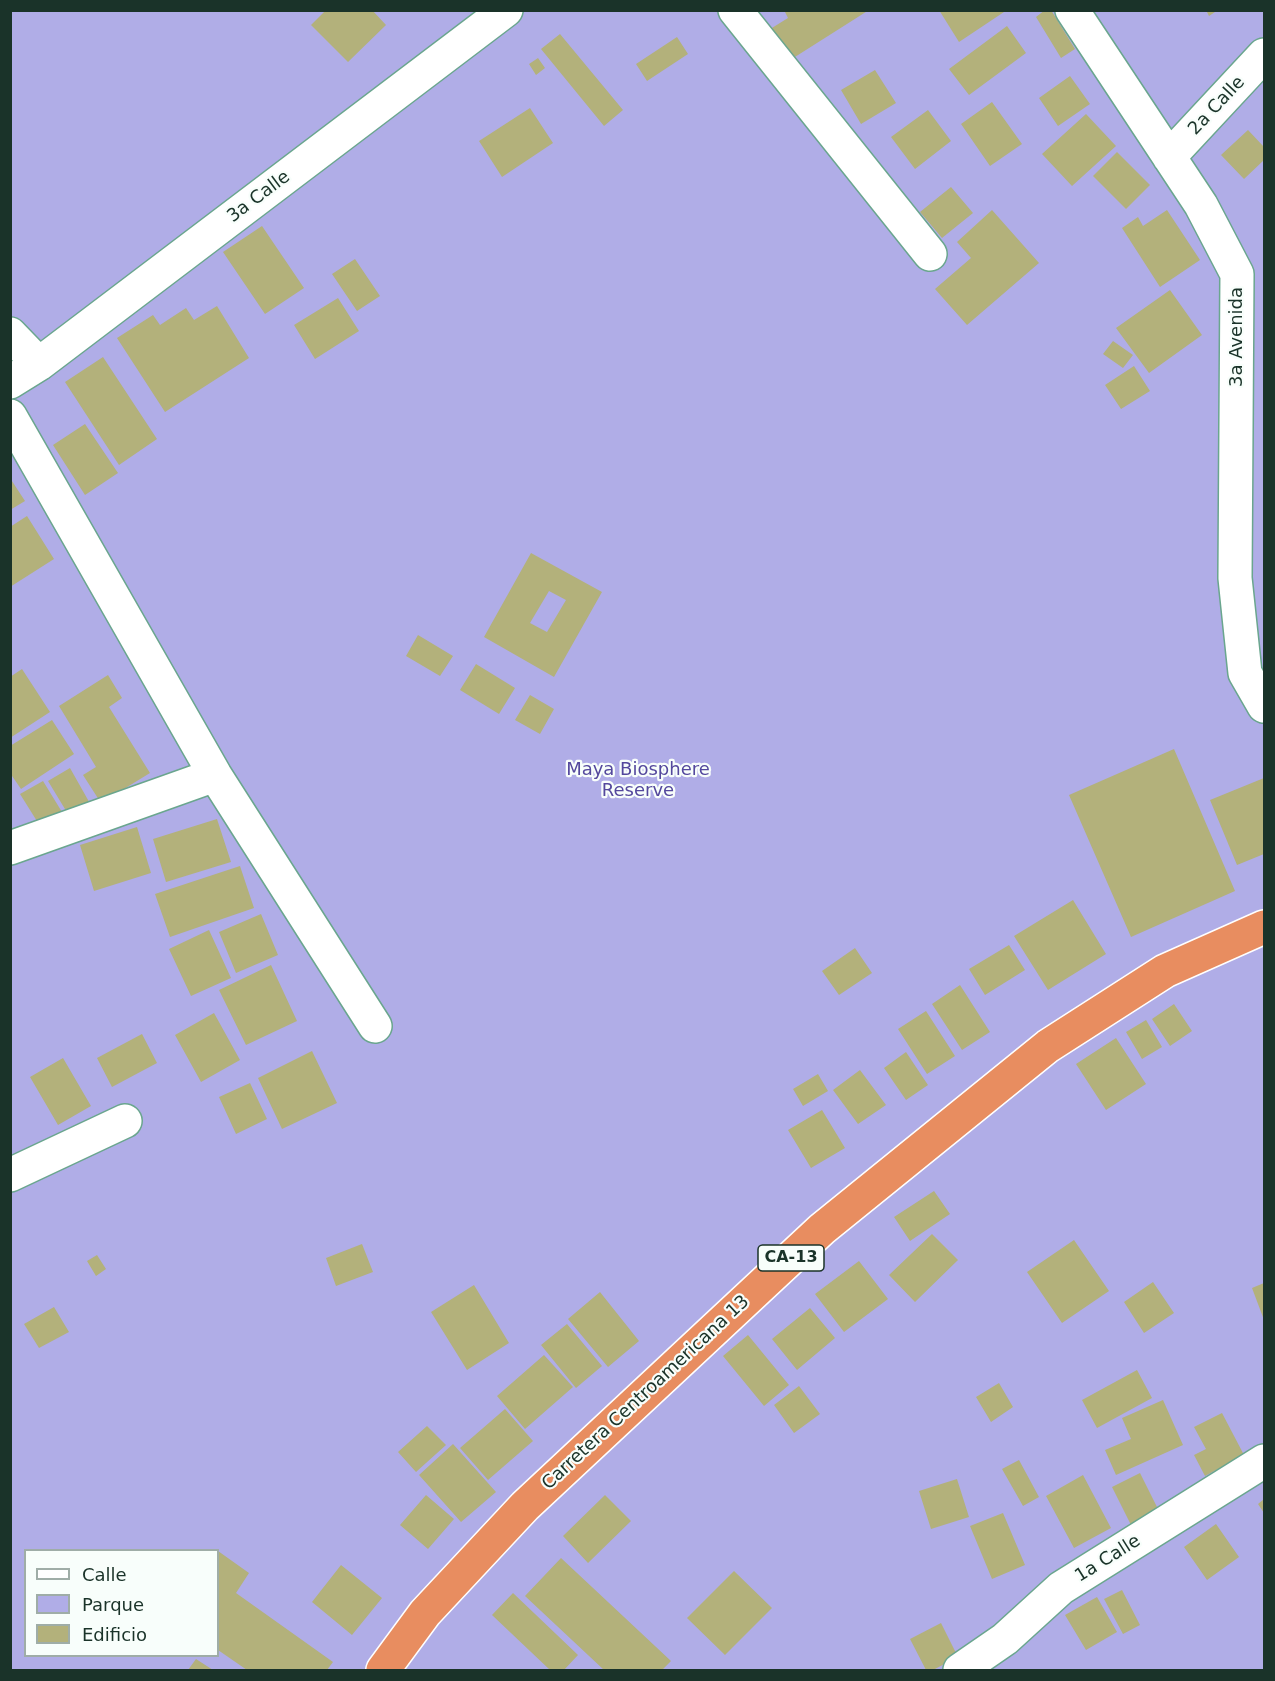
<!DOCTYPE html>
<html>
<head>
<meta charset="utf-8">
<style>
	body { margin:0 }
	#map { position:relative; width:1275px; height:1681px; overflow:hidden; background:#adebd0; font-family:"DejaVu Sans",sans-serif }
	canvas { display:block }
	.frame { position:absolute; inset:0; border:12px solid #1a3329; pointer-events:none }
	.legend { position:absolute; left:24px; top:1549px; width:195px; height:108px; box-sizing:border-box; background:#f8fefb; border:2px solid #9fada7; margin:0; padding:8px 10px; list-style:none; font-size:18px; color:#1a3329 }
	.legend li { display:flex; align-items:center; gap:12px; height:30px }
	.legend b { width:30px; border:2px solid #9fada7 }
</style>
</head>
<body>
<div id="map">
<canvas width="1275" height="1681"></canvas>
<div class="frame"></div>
<ul class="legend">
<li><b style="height:8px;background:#fff"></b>Calle</li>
<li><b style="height:16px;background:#b0ade7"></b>Parque</li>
<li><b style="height:16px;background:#b3b17b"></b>Edificio</li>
</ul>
</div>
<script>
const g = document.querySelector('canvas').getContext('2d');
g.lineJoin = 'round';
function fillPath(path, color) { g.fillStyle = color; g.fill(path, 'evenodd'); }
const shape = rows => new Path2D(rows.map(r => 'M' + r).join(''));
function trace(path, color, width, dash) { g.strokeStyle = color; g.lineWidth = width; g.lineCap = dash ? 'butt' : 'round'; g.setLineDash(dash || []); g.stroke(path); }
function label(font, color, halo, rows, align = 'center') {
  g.font = font + ' "DejaVu Sans",sans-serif'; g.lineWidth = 4.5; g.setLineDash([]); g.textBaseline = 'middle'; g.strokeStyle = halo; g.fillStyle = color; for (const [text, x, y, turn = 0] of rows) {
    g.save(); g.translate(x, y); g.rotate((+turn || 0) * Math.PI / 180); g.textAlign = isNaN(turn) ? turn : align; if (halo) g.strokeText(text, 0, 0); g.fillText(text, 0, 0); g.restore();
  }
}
fillPath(shape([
	[11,11,1264,11,1264,1670,11,1670],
	[26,1550,218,1550,218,1656,26,1656]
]), '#b0ade7');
fillPath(shape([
	[326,10,372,10,386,25,348,62,311,25],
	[784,10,869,10,787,62,767,31,788,18],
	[939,10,1007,10,959,42],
	[1045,10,1051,10,1075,49,1061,58,1036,17],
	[1206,10,1218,10,1209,16],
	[1007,26,1026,53,969,95,949,69],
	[560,34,623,110,604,126,541,49],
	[677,37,688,54,647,81,636,64],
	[538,58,545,68,536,75,529,64],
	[875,70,896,103,861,124,841,90],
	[1070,76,1090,104,1058,126,1039,98],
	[992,102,1022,144,990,166,961,124],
	[530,108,553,143,502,177,479,141],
	[928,110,951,141,915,169,891,137],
	[1086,114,1116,146,1072,186,1042,154],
	[1248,130,1264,147,1264,160,1244,179,1221,155],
	[1117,152,1150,185,1126,209,1093,176],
	[951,187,973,213,942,238,920,212],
	[992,210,1039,263,967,325,935,289,971,258,957,242],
	[1167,210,1200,260,1160,287,1122,228,1138,217,1143,226],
	[262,226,304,288,265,314,223,252],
	[355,259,380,296,357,311,332,274],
	[1170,290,1202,335,1149,373,1116,328],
	[338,298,359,331,315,359,294,325],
	[217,306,249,358,165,412,117,338,153,315,160,325,186,308,194,320],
	[1113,341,1133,355,1123,368,1103,354],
	[103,357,157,439,119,465,65,382],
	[1134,366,1150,391,1121,409,1105,385],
	[85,424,118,473,85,495,53,445],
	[10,478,25,501,10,510],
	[27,516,54,559,10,587,10,527],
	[531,553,602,592,554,677,484,637],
	[549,591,566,600,547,632,530,623],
	[418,635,453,656,440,676,406,656],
	[476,664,515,688,499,714,460,690],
	[22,669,50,712,10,738,10,677],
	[108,675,122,698,109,707,150,773,101,803,83,775,96,767,59,706],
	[530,695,554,709,540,734,515,720],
	[52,720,74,754,21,789,10,773,10,746],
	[1174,749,1235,891,1131,937,1069,795],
	[70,768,92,807,71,819,48,781],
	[1264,778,1264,854,1237,865,1210,800],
	[43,781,62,812,40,826,20,794],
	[217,819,231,862,166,882,153,839],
	[137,827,151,873,94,891,80,845],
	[240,866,254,908,170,937,155,894],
	[1073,900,1106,954,1048,990,1014,936],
	[261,914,278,955,236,973,219,932],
	[209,930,231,978,191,996,169,949],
	[1009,945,1025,970,985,995,969,969],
	[855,948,872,973,839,995,822,971],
	[271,965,297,1021,246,1045,219,990],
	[960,985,990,1032,962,1050,932,1004],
	[1174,1004,1192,1031,1170,1046,1152,1019],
	[926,1011,955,1056,927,1074,898,1029],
	[214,1013,240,1060,201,1082,175,1035],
	[1146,1020,1162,1047,1142,1059,1126,1032],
	[142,1034,157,1063,112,1087,97,1058],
	[1116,1038,1146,1084,1106,1110,1076,1064],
	[312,1051,337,1103,282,1129,258,1078],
	[906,1052,928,1085,906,1100,884,1068],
	[63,1058,91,1106,58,1125,30,1077],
	[860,1070,886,1105,858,1124,833,1090],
	[818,1074,828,1091,803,1106,793,1089],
	[250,1083,267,1119,236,1134,219,1097],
	[822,1110,845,1148,811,1168,788,1130],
	[934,1191,950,1214,910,1241,894,1217],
	[932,1234,958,1260,915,1302,889,1275],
	[1074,1240,1109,1291,1062,1323,1027,1272],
	[362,1244,373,1272,336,1286,326,1258],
	[97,1255,106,1269,96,1276,87,1261],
	[859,1261,888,1299,844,1332,815,1294],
	[1153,1282,1174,1313,1144,1333,1124,1302],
	[1264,1283,1264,1320,1252,1288],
	[474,1285,509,1343,467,1370,431,1312],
	[600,1292,639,1341,608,1367,568,1319],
	[54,1307,69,1332,39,1348,24,1324],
	[810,1308,835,1338,797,1370,772,1339],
	[567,1324,602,1366,576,1388,541,1345],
	[748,1335,789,1385,764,1406,723,1356],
	[544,1355,573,1387,525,1429,497,1396],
	[1137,1370,1152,1398,1097,1428,1082,1400],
	[999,1383,1013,1407,991,1422,976,1397],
	[799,1386,820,1414,794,1433,774,1405],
	[1163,1400,1183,1445,1116,1475,1105,1450,1131,1439,1122,1418],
	[505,1409,533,1441,488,1480,460,1448],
	[1222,1413,1244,1455,1205,1476,1194,1455,1206,1449,1194,1427],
	[427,1426,446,1445,416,1472,398,1452],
	[453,1444,496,1492,461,1522,419,1475],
	[1019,1460,1039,1497,1023,1506,1002,1469],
	[1140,1473,1160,1513,1132,1527,1112,1487],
	[1083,1475,1111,1528,1074,1548,1046,1496],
	[957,1479,969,1517,931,1529,919,1491],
	[426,1495,454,1519,428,1549,400,1525],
	[605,1495,631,1521,588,1563,563,1536],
	[1264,1499,1264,1513,1258,1504],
	[1003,1513,1025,1565,992,1579,970,1526],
	[1216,1524,1239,1557,1207,1580,1184,1547],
	[218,1551,249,1573,236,1593,333,1662,327,1670,247,1670,218,1650],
	[561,1558,671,1661,662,1670,604,1670,525,1596],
	[341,1565,382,1598,352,1635,312,1602],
	[734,1571,772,1608,725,1655,687,1618],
	[1122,1590,1140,1625,1123,1634,1104,1599],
	[513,1593,578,1655,564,1670,550,1670,492,1615],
	[1097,1597,1117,1632,1086,1650,1065,1615],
	[941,1623,958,1657,933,1670,926,1670,910,1639],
	[196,1659,213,1670,188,1670]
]), '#b3b17b');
const minor = shape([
	[735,10,930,254],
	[1072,10,1201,205,1237,274,1235,578,1245,673,1264,706],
	[1169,157,1264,55],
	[10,334,39,364],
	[10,382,39,364,506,10],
	[10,416,215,775,375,1026],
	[10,848,215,775],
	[10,1175,125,1121],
	[960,1670,1005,1639,1061,1588,1264,1461]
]);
const highway = shape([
	[383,1670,425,1613,525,1506,822,1229,1048,1046,1165,971,1264,927]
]);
trace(minor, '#6aa68e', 36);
trace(highway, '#fff', 36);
trace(minor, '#fff', 33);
trace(highway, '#e88d60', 33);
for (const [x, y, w] of [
	[791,1258,66]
]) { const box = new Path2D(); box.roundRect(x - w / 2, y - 13, w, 26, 4.5); g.fillStyle = '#f8fefb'; g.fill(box); trace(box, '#1a3329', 1.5); }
label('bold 16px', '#1a3329', null, [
	["CA-13",791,1258]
]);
label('18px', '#1a3329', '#f8fefb', [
	["2a Calle",1217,106,-47],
	["3a Calle",259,197,-37],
	["3a Avenida",1237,337,-90],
	["Carretera Centroamericana 13",646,1393,-43],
	["1a Calle",1108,1559,-32]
]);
label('18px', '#54489d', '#f8fefb', [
	["Maya Biosphere",638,770],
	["Reserve",638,791]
]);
</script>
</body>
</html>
